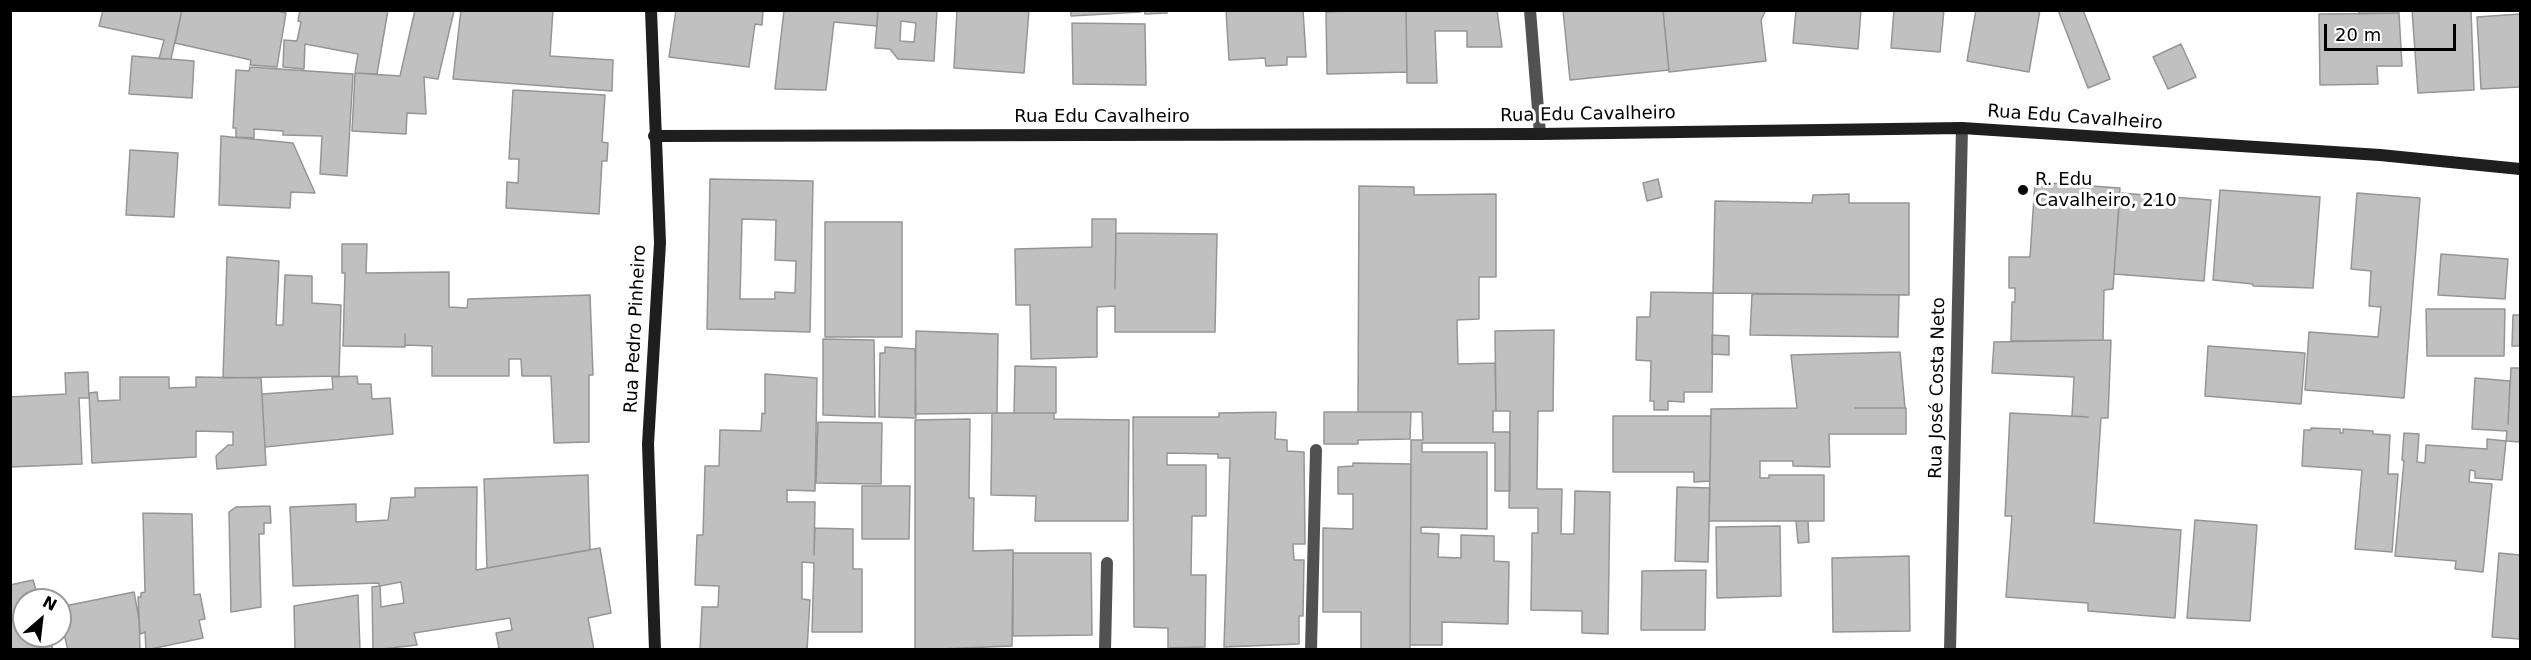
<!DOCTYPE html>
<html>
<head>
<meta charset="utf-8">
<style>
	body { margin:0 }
	#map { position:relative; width:2531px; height:660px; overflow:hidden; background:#fff; font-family:"DejaVu Sans",sans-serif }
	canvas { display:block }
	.frame { position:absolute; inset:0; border:12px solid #000; pointer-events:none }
	.north { position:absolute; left:12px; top:588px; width:60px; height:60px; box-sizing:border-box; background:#fff; border:2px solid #999; border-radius:50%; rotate:28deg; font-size:16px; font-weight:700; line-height:24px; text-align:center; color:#000 }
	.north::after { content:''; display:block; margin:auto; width:21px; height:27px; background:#000; clip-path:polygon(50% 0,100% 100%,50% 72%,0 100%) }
	.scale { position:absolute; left:2324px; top:24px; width:132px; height:27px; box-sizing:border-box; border:3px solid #000; border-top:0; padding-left:8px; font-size:18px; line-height:21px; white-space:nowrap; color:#000; -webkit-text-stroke:4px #fff; paint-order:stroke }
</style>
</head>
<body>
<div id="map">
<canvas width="2531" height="660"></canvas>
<div class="frame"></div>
<div class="north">N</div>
<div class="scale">20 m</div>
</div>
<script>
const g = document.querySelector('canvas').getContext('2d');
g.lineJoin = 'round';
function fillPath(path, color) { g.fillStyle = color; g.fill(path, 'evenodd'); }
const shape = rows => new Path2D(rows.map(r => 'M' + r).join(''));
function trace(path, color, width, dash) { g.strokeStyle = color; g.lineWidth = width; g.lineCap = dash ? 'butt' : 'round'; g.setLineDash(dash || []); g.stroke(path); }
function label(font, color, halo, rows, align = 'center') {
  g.font = font + ' "DejaVu Sans",sans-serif'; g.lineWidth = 6; g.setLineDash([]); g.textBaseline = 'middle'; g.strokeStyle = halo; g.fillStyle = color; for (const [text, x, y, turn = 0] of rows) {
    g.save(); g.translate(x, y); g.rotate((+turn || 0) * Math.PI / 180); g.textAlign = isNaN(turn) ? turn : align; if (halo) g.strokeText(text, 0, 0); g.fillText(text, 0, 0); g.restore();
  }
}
const building = shape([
	[103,10,182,10,171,59,159,59,164,40,99,26,103,10],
	[182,10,272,10,286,13,277,67,250,65,251,60,175,43,182,10],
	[300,10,388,10,377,74,355,73,358,54,305,44,304,69,283,67,284,40,297,41,301,22,298,21,300,10],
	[415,10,454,11,438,79,424,77,426,114,407,113,406,134,352,131,355,73,400,76,415,10],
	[461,10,553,10,550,56,613,60,612,91,453,79,461,10],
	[676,10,763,10,762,25,755,24,749,67,669,57,676,10],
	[784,10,878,10,877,26,834,22,826,90,775,89,784,10],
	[878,10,937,10,934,61,898,59,890,49,875,48,878,10],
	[957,10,1029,10,1024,73,954,68,957,10],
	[1071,10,1141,10,1141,12,1071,16,1071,10],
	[1144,10,1167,10,1167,13,1145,14,1144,10],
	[1226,10,1303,10,1306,57,1287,57,1287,65,1266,66,1265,58,1229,60,1226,10],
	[1375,10,1406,10,1407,72,1327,74,1326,12,1375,10],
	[1406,10,1497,10,1502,47,1467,47,1467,31,1435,31,1437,83,1407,83,1406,10],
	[1563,10,1663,10,1669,70,1570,80,1563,10],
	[1663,10,1766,10,1761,20,1766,61,1669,72,1663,10],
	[1796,10,1861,10,1858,49,1793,43,1796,10],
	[1894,10,1944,10,1940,52,1891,48,1894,10],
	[1976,10,2040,10,2029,72,1967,61,1976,10],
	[2058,10,2083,10,2110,79,2088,88,2058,10],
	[2359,10,2398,10,2399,13,2359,14,2359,10],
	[2412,10,2471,10,2474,90,2418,93,2412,10],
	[2399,13,2402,66,2377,66,2378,84,2320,85,2319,14,2399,13],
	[2520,14,2520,87,2481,89,2477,17,2520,14],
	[901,21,916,23,914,42,900,41,901,21],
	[1072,23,1145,24,1146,85,1073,84,1072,23],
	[2181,44,2196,77,2168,89,2153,57,2181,44],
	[132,56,194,61,192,98,129,94,132,56],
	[250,67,353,74,347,176,320,174,322,136,283,135,283,131,254,129,254,138,236,137,236,128,233,128,236,70,249,71,250,67],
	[513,90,605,95,602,142,608,143,607,161,602,161,599,214,506,208,507,182,518,183,519,159,509,159,513,90],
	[221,136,293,143,315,193,291,192,290,208,219,205,221,136],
	[130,150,178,153,174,217,126,215,130,150],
	[710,179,813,181,810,332,707,329,710,179],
	[1658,179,1662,197,1647,201,1643,183,1658,179],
	[2035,182,2120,188,2113,289,2104,290,2103,340,2011,341,2012,302,2015,302,2015,288,2009,288,2009,257,2030,257,2035,182],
	[1359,186,1414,187,1414,195,1496,194,1496,277,1479,277,1479,319,1457,320,1458,364,1495,363,1496,411,1493,411,1493,432,1510,432,1510,491,1495,491,1495,443,1422,443,1422,452,1487,452,1487,529,1421,527,1421,533,1439,534,1438,557,1461,558,1461,535,1494,536,1494,561,1509,562,1508,624,1442,622,1442,645,1410,645,1411,440,1423,440,1422,412,1358,412,1359,186],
	[2220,190,2320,197,2313,288,2253,286,2253,284,2213,280,2220,190],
	[2120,193,2211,200,2204,281,2114,274,2120,193],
	[2357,193,2420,198,2404,398,2305,390,2309,332,2378,337,2381,307,2369,306,2371,271,2351,269,2357,193],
	[1849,194,1849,203,1909,203,1909,295,1713,293,1715,201,1812,203,1813,195,1849,194],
	[742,219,776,220,775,260,796,261,795,293,775,292,775,299,740,299,742,219],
	[1092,219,1116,219,1115,288,1116,233,1217,234,1215,332,1115,332,1115,306,1097,307,1097,357,1031,359,1030,305,1016,305,1015,249,1092,247,1092,219],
	[825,222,902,222,902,337,825,337,825,222],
	[342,244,367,244,366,273,449,272,449,307,467,308,468,299,590,295,593,375,589,375,589,442,554,443,551,376,522,376,521,359,509,359,509,376,432,376,432,346,405,345,405,334,405,347,343,346,345,273,342,273,342,244],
	[2441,254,2508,259,2505,299,2438,295,2441,254],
	[227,257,279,261,276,325,283,325,285,275,312,276,312,303,341,305,339,376,223,378,227,257],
	[1651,292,1713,293,1712,392,1684,392,1684,402,1668,401,1668,410,1654,410,1654,401,1650,401,1651,361,1636,360,1637,317,1650,317,1651,292],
	[1752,294,1899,295,1898,337,1750,335,1752,294],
	[2426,309,2505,309,2504,356,2427,356,2426,309],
	[2513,315,2520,315,2520,346,2512,346,2513,315],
	[1554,330,1553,411,1538,411,1537,489,1562,489,1561,534,1574,534,1575,491,1610,492,1608,634,1582,633,1582,611,1531,610,1532,533,1538,533,1538,508,1509,508,1510,411,1496,411,1495,331,1554,330],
	[916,331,998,334,997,413,915,414,916,331],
	[1712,335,1729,336,1729,355,1712,354,1712,335],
	[823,339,874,340,875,417,823,415,823,339],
	[2111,340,2108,418,2101,418,2094,523,2181,530,2175,618,2088,611,2088,603,2006,597,2012,516,2005,516,2010,413,2088,417,2072,416,2074,377,1992,373,1994,342,2111,340],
	[2208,346,2305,353,2301,404,2205,396,2208,346],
	[885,347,915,349,916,418,879,417,880,353,885,353,885,347],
	[1900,352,1905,408,1855,408,1906,408,1906,434,1829,434,1830,467,1793,466,1793,461,1760,461,1760,478,1769,478,1769,475,1824,475,1824,521,1709,521,1711,409,1797,408,1791,355,1900,352],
	[1015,366,1056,367,1056,413,1014,413,1015,366],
	[2511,368,2520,368,2520,442,2506,441,2507,431,2472,429,2475,378,2510,381,2508,424,2511,368],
	[88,372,89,398,79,398,82,464,10,467,10,397,66,394,65,373,88,372],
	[765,374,817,378,815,491,787,490,787,502,815,502,814,555,815,528,853,529,853,569,862,569,862,632,812,632,814,563,802,562,802,599,810,600,807,650,700,650,702,607,718,607,719,586,695,585,697,535,703,535,705,466,719,466,720,430,761,431,762,413,765,414,765,374],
	[357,376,358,384,371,384,372,399,390,398,393,434,265,447,262,394,333,389,332,377,357,376],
	[120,377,169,377,169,388,196,387,196,377,261,378,266,465,217,469,216,456,228,445,233,445,233,432,196,431,196,457,92,463,89,393,97,392,98,401,120,400,120,377],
	[1276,412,1275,439,1287,440,1287,451,1304,452,1305,544,1293,544,1294,560,1304,560,1303,616,1299,616,1299,644,1224,647,1230,458,1218,458,1218,454,1167,453,1167,465,1206,465,1206,516,1192,516,1191,575,1206,575,1205,647,1168,648,1168,628,1134,627,1133,417,1219,417,1219,413,1276,412],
	[1324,412,1411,412,1410,439,1358,440,1358,444,1324,444,1324,412],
	[992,413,1054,413,1054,419,1129,420,1128,521,1035,521,1036,496,991,495,992,413],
	[1613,416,1711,416,1710,481,1694,482,1694,472,1613,472,1613,416],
	[970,419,969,498,974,498,973,551,1013,550,1012,646,915,650,915,420,970,419],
	[818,422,882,423,881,484,816,483,818,422],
	[2311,428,2340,429,2340,433,2343,433,2343,429,2373,431,2373,434,2390,435,2388,474,2398,474,2392,552,2355,549,2362,470,2302,466,2304,430,2311,430,2311,428],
	[2404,433,2419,434,2417,462,2425,463,2426,445,2487,449,2487,439,2506,441,2502,480,2475,478,2475,471,2470,470,2469,482,2492,484,2483,572,2455,569,2456,561,2395,556,2404,461,2402,460,2404,433],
	[1353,463,1411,464,1410,650,1361,650,1361,612,1323,612,1323,528,1353,529,1353,494,1338,494,1338,467,1353,466,1353,463],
	[588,475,590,550,487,568,484,479,588,475],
	[862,486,910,486,909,539,862,539,862,486],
	[477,487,476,570,600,548,611,613,588,618,594,650,493,650,499,648,496,633,512,630,510,618,414,633,417,645,373,650,372,587,379,586,379,583,293,586,290,507,356,504,356,522,388,520,391,498,415,497,415,488,477,487],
	[401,582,404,603,381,607,380,586,401,582],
	[1677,487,1710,488,1708,562,1675,561,1677,487],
	[270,506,271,523,264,523,264,534,259,534,261,607,231,612,229,512,236,507,270,506],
	[143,513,192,514,194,595,200,594,205,619,199,620,203,638,146,650,145,632,140,634,138,597,141,597,141,593,145,592,143,513],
	[2195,520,2257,525,2250,621,2187,618,2195,520],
	[1796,521,1808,521,1809,542,1798,543,1796,521],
	[1780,526,1781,596,1717,598,1716,527,1780,526],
	[1013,553,1091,553,1092,635,1013,636,1013,553],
	[2499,553,2520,555,2520,639,2492,637,2499,553],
	[1909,556,1910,631,1833,632,1832,558,1909,556],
	[1706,570,1705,630,1641,630,1642,571,1706,570],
	[33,580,39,600,24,600,24,636,49,636,53,650,10,650,10,585,33,580],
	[134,592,139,619,140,650,68,650,60,618,60,607,134,592],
	[358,595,360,650,295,650,294,606,358,595]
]);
fillPath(building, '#c0c0c0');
trace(building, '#959595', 1.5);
trace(shape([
	[1530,10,1540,134],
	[1105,650,1107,563],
	[1311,650,1316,450],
	[1950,650,1962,128]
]), '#515151', 12);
trace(shape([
	[651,10,660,243,648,444,655,650],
	[654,136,1540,134,1962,128,2380,155,2520,169]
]), '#1e1e1e', 12);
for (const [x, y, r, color] of [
	[2023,190,6,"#000"]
]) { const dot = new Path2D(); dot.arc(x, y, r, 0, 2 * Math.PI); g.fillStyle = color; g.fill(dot); trace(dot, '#fff', 2); }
label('18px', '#000', '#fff', [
	["Rua Edu Cavalheiro",1588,115,-1],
	["Rua Edu Cavalheiro",1102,117],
	["Rua Edu Cavalheiro",2075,118,4],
	["Rua Pedro Pinheiro",636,329,-87],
	["Rua José Costa Neto",1938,388,-89]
]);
label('18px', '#000', '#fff', [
	["R. Edu",2035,180],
	["Cavalheiro, 210",2035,201]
], 'left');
</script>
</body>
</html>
